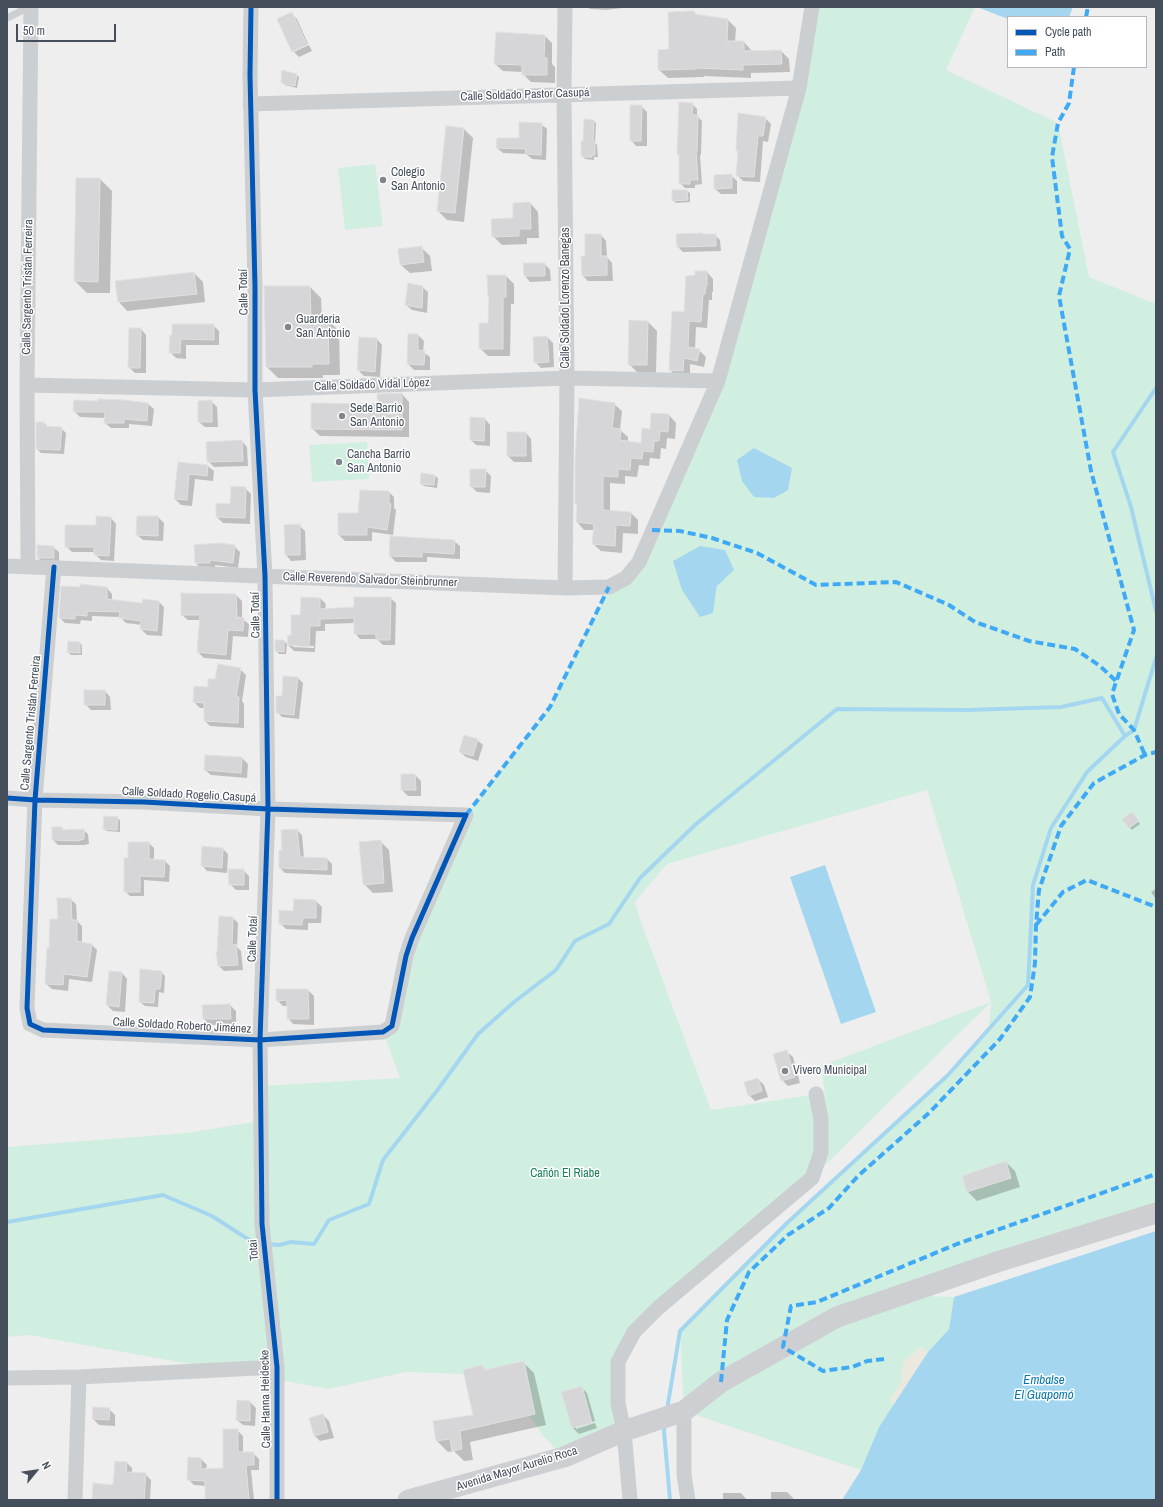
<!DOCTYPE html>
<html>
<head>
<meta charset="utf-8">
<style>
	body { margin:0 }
	#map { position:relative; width:1163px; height:1507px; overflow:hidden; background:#efeeee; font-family:"Archivo Narrow",sans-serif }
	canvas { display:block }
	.frame { position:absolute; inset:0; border:8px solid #454e5b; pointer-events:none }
	.legend { position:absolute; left:1007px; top:16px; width:140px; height:52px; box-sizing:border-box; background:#fff; border:1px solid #b5b8bd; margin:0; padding:5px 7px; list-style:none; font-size:12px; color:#454e5b }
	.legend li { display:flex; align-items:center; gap:8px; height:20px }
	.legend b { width:20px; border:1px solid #b5b8bd }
	.north { position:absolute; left:16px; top:1451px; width:40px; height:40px; -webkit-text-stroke:3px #fff; paint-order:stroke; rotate:61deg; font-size:11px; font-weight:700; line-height:16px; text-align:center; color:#454e5b }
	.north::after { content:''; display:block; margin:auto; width:14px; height:18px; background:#454e5b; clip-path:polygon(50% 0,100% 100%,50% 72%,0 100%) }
	.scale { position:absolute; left:16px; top:24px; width:100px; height:18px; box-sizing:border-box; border:2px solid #454e5b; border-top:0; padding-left:5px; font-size:12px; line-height:14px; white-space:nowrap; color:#454e5b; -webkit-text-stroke:3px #fff; paint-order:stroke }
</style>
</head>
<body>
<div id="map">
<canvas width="1163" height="1507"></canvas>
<div class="frame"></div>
<ul class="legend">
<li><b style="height:5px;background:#0057b8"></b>Cycle path</li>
<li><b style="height:5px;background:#3fa9f5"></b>Path</li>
</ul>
<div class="north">N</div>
<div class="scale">50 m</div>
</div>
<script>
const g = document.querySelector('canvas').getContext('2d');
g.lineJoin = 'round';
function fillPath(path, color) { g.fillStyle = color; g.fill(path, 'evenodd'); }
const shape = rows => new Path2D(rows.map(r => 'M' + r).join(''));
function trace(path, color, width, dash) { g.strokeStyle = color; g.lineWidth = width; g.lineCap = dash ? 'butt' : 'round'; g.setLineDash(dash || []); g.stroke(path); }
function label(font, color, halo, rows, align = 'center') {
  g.font = font + ' "Archivo Narrow",sans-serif'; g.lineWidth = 3; g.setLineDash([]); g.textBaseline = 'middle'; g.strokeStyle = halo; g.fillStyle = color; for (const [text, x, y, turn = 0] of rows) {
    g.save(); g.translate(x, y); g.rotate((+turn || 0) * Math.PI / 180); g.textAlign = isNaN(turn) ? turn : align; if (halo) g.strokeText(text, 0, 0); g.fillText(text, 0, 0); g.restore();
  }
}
fillPath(shape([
	[812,7,975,7,946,70,1058,123,1089,277,1156,304,1156,1213,905,1295,954,1297,949,1329,928,1352,921,1347,901,1373,901,1383,891,1398,891,1403,895,1403,879,1427,861,1470,684,1411,680,1331,787,1223,948,1075,989,1029,991,1002,812,1178,658,1308,618,1362,624,1431,564,1457,544,1437,505,1381,463,1374,406,1372,329,1389,29,1335,7,1337,7,1147,186,1133,260,1121,260,1086,400,1078,383,1032,406,956,466,815,550,707,609,587,626,578,718,381],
	[673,561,717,586,716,599],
	[927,790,991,1002,821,1066,825,1093,711,1110,640,919,635,902,667,864],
	[375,164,383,226,345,230,338,168],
	[367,442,369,479,312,482,309,445]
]), '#d1efe0');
fillPath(shape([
	[922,1347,928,1352,895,1403,890,1403,891,1398,901,1383,903,1361]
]), '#eae8df');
fillPath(shape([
	[977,7,1073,7,1069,17,1008,17,1008,19],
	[754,448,792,468,788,490,774,498,754,497,742,481,737,460],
	[700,546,725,550,734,570,717,586,713,613,700,617,682,590,673,561],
	[825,865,876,1012,841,1024,790,877],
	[1156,1231,1156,1500,842,1500,861,1470,879,1427,928,1352,949,1329,954,1297]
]), '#a4d7ef');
fillPath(shape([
	[587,7,631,7,606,10,590,9],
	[694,12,697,15,728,20,736,28,735,42,744,42,752,51,781,51,789,59,790,72,751,73,751,78,704,76,704,77,668,78,659,70],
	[291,13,297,19,308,44,294,50,294,52,309,45,312,51,299,57,293,51],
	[545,36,552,43,552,64,555,67,555,83,531,82,523,74,523,72,503,71,495,64],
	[296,75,299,77,297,88,285,85,282,82],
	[680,104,692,104,697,109,697,116,702,121,701,155,700,155,702,184,695,185,695,188,685,188,680,183,680,157,678,155],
	[641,106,647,112,647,146,636,146,631,140],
	[765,118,771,124,768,142,763,141,760,182,743,181,737,175,739,153,737,150],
	[593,121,596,123,595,143,597,145,598,157,594,157,594,160,585,159,583,156,584,142],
	[541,124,547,129,546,160,532,159,526,154,503,153,497,148,520,139],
	[464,129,473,138,464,222,447,220,438,211],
	[731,175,737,181,737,194,721,194,715,189],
	[100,179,112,191,110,293,87,293,75,281],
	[687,191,690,193,690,202,676,203,673,200],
	[530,203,538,212,539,238,527,238,527,244,502,245,493,236,514,219],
	[601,235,606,241,607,257,612,263,613,281,588,281,583,276,586,257],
	[703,235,715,235,720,240,721,251,683,252,678,247],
	[421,247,430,256,432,271,410,273,401,265],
	[545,264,550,270,551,281,530,282,525,276],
	[707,272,713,279,713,292,712,292,712,300,709,300,707,328,696,327,695,349,699,350,706,357,704,367,690,364,690,377,677,377,670,370,685,313,696,276],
	[194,273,203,282,205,302,127,311,119,302],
	[506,276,514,284,514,304,511,304,510,356,488,356,480,348,489,324,490,298,489,297],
	[265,287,310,287,321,298,322,320,328,320,339,331,340,375,323,375,323,378,278,378,267,367],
	[422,287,428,292,427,313,412,310,406,305],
	[630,321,648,322,657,331,656,374,638,373,629,364],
	[213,325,219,331,219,345,186,345,186,359,176,358,170,352,171,336],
	[141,329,146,335,146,373,135,373,129,367],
	[409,335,418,335,424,341,423,352,430,357,430,370,414,370,408,364],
	[547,337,553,343,554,367,541,368,535,362],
	[377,339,382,345,380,377,364,376,358,370],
	[402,394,409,402,409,437,320,436,312,428,379,405],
	[212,402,217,407,218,427,205,427,199,422],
	[148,404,154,409,152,426,129,424,129,428,111,428,105,423,106,418,80,417,74,411],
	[614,404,622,411,620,430,628,437,628,442,642,444,651,430,669,415,676,423,675,439,667,438,666,449,661,448,660,459,650,458,649,466,639,465,637,477,625,476,625,484,610,483,610,511,631,513,638,520,638,534,623,533,622,553,601,551,593,544,594,530,584,530,577,522,578,505,576,503],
	[485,419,490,425,490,446,476,445,471,440],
	[44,423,48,427,61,428,66,433,64,454,41,453,37,449],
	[508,433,526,433,531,439,532,462,514,462,508,456],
	[242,441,247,447,248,466,214,467,208,461],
	[179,463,208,466,214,471,213,481,195,479,192,506,181,505,175,499],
	[485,470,491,476,490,493,477,492,471,486],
	[435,476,438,478,437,488,424,486,421,484],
	[245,488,251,494,250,524,223,523,217,517,231,505],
	[389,492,394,497,394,508,396,510,393,535,372,532,372,541,345,541,339,535,339,514,359,514],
	[158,517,164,523,163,541,143,540,137,535],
	[111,518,116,524,114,561,101,560,95,554,95,552,72,552,66,546,97,526],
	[299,525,305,531,306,560,291,561,286,555],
	[454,541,460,546,460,559,427,557,427,562,396,562,390,556],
	[234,546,240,552,238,568,215,565,215,568,201,569,196,563],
	[53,547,59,552,59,564,44,564,38,558],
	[107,588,112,594,112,600,143,604,159,602,164,607,162,636,147,635,141,629,142,625,126,623,120,617,92,616,92,621,81,620,80,624,65,623,60,618],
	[236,595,242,601,242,619,249,624,248,637,233,636,231,660,204,658,198,652,201,620,188,620,182,615],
	[320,598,326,604,325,610,355,608,390,598,396,603,395,645,383,645,377,639,360,639,355,633,355,623,325,624,325,631,316,631,315,652,294,651,288,645,301,616],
	[293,645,314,646,314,648,293,647],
	[276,641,284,641,287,644,286,654,279,654,276,651],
	[79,643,82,645,82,655,71,655,68,652],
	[240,669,246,675,242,701,244,704,244,728,210,726,205,721,205,708,200,708,194,702,216,680],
	[284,677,298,678,303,683,299,719,282,717,277,712,283,697],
	[105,691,110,697,111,710,91,710,85,704],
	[477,740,483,745,478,761,466,757,460,752],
	[242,758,248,764,247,778,211,775,205,770],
	[415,775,421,781,421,796,408,796,402,790],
	[1134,816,1140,824,1132,830,1130,828],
	[117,818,120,820,120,832,107,831,104,829],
	[53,828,62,828,64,831,83,830,88,834,89,844,84,845,58,845,53,840],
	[297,830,302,835,304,858,327,859,332,864,332,875,285,873,280,868],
	[380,841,389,850,393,892,373,893,364,884],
	[149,843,154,848,154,861,165,861,170,866,169,882,144,880,144,896,130,896,125,891,129,859],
	[223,849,228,854,227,873,207,871,202,865],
	[243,870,249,876,249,890,236,890,230,884],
	[1156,889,1156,899,1151,892],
	[70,899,76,904,77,921,82,926,82,943,91,944,97,950,92,982,69,979,68,991,52,989,46,984,50,949],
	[316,901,322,907,321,923,308,923,308,930,286,929,280,923,294,912],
	[233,918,238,923,237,947,241,951,243,970,224,971,219,966],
	[161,972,165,976,164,993,159,992,158,1007,145,1006,140,1002],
	[122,973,127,979,125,1012,113,1011,107,1005],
	[308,990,314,996,314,1025,293,1024,288,1018,288,1006,283,1006,277,1000],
	[230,1005,236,1011,236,1024,209,1025,204,1019],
	[787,1052,793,1057,800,1083,788,1086,782,1080],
	[758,1079,764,1085,768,1097,755,1101,749,1095],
	[1006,1162,1015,1171,1020,1187,977,1201,968,1192,963,1176],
	[523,1362,534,1373,546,1425,470,1442,473,1460,464,1461,454,1451,448,1452,437,1441,434,1422,474,1415,482,1366,486,1370],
	[581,1387,587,1393,595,1421,576,1426,576,1429,595,1423,597,1428,579,1434,573,1428,569,1414],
	[250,1402,256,1408,255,1426,243,1425,237,1420],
	[109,1409,115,1415,115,1426,99,1425,93,1419],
	[323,1415,329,1421,334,1438,320,1441,315,1436],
	[237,1430,243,1436,243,1453,253,1453,259,1459,259,1470,251,1470,254,1500,207,1500,206,1486,194,1485,188,1479,201,1459,207,1465,206,1469,224,1469],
	[127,1463,132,1468,132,1473,145,1474,151,1480,150,1500,93,1500,114,1486],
	[771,1492,787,1492,793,1498,793,1500,771,1500],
	[723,1493,741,1493,747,1500,723,1500]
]), '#0003');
trace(shape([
	[1156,388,1113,452,1131,507,1156,611],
	[7,1222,163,1195,212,1216,251,1241,261,1243],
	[267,1244,279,1245,291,1242,314,1244,329,1220,369,1204,383,1160,439,1088,478,1034,514,1002,556,970,575,941,609,924,640,878,696,824,837,709,967,710,1061,707,1102,698,1125,736],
	[667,1410,680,1331,787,1223,948,1075,1028,985,1033,885,1051,828,1087,772,1125,736,1134,730,1156,658],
	[665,1425,664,1431,670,1500]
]), '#a4d7ef', 4);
const building = shape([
	[694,11,694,14,728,19,727,41,744,41,744,51,781,50,782,64,743,65,743,70,696,68,696,69,658,70,658,50,669,49,668,12,694,11],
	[292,12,307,45,292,52,277,19,292,12],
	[496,32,545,35,544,58,547,58,547,75,522,75,522,65,494,64,496,32],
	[282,70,297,74,295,86,281,83,282,70],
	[679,102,693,103,692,115,698,115,697,151,696,151,698,180,690,180,690,184,679,184,679,155,677,155,679,102],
	[630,105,642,105,641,141,630,141,630,105],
	[738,113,766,117,763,136,758,136,754,177,736,176,738,151,736,151,738,113],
	[584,119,594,120,593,142,595,142,595,155,592,155,592,157,582,157,581,154,581,141,583,141,584,119],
	[519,122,542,123,541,155,525,154,526,149,496,148,497,138,519,138,519,122],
	[446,126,464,128,455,213,437,211,446,126],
	[732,174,732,188,714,189,714,175,732,174],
	[76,178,100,178,98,282,74,281,76,178],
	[672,190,687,190,688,200,672,201,672,190],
	[530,202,531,229,519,229,519,236,492,237,491,219,513,218,513,203,530,202],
	[702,233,702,234,716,234,716,246,677,247,676,234,702,233],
	[585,234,601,234,601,256,607,256,607,275,582,276,581,256,585,256,585,234],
	[422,246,424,262,400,265,398,249,422,246],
	[523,263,545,263,545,276,524,276,523,263],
	[695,271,707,271,707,286,706,286,705,294,703,294,701,322,689,321,688,347,700,349,697,361,684,358,683,371,669,370,672,311,684,312,686,276,695,275,695,271],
	[194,272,197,294,118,302,115,281,194,272],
	[487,275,506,275,506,297,503,297,503,349,479,349,479,323,488,323,489,297,488,297,487,275],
	[408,283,423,286,422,308,405,305,408,283],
	[264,286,310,286,311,319,328,319,329,364,312,364,312,367,266,367,264,286],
	[629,320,648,321,647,365,628,365,629,320],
	[172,324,214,324,214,340,181,339,180,353,169,353,170,335,172,335,172,324],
	[129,328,141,328,140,368,128,368,129,328],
	[408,334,418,334,418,350,425,351,424,365,407,364,408,334],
	[547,336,549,362,534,363,533,337,547,336],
	[359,337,377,338,375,372,357,370,359,337],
	[402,393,402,430,311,429,311,403,378,404,377,394,402,393],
	[579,398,615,403,612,428,621,429,620,440,641,443,642,428,650,429,651,413,669,414,668,432,660,431,659,441,654,441,653,452,643,451,642,459,631,458,630,470,618,469,618,477,603,476,603,510,631,512,630,526,616,525,615,546,592,544,594,524,576,522,577,504,575,504,575,460,579,398],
	[98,399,124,400,148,403,147,421,124,419,124,423,104,423,105,412,73,412,74,400,98,401,98,399],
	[212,400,212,422,198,422,198,401,212,400],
	[470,417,485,418,484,441,470,440,470,417],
	[36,422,44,422,44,426,62,427,60,450,36,449,36,422],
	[507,432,526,432,526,456,507,456,507,432],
	[242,440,243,461,207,462,206,442,242,440],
	[178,462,208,465,207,476,189,474,187,500,174,499,178,462],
	[470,469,486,469,485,487,470,487,470,469],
	[421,473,435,475,434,485,420,484,421,473],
	[231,486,246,487,245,518,216,517,216,503,230,504,231,486],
	[360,490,389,491,389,503,391,504,387,530,367,527,367,535,338,535,338,513,358,513,360,490],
	[96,516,111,517,109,556,94,555,94,547,65,547,65,525,96,525,96,516],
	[137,516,158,516,158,536,136,535,137,516],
	[300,524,300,555,285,555,284,525,300,524],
	[390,536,455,540,454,554,422,552,422,557,389,556,390,536],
	[219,543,235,545,233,563,210,560,210,563,195,563,194,545,219,543],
	[37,545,54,546,54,558,37,558,37,545],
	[80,584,107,587,107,599,142,603,143,599,159,601,157,631,140,629,141,621,119,618,120,612,87,611,87,616,75,615,75,619,59,618,61,586,80,587,80,584],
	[181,593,236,594,237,617,244,618,243,631,228,630,226,655,197,652,200,615,181,615,181,593],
	[301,597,320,598,320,609,354,607,354,597,391,597,390,640,376,640,376,634,354,634,354,618,320,619,320,626,310,626,309,647,287,645,288,635,291,636,291,615,300,615,301,597],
	[275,640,284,640,284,652,275,651,275,640],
	[68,641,80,642,80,653,67,652,68,641],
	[218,664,241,668,236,697,239,697,238,723,204,721,204,703,193,702,194,686,208,687,208,679,215,679,218,664],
	[283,676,298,677,294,715,276,713,276,696,282,696,283,676],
	[84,690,105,690,105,705,84,705,84,690],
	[464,735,478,739,473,756,459,752,464,735],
	[205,755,242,757,241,773,204,770,205,755],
	[401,774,415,774,416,790,401,790,401,774],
	[1132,812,1139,821,1129,828,1122,819,1132,812],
	[104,816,118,817,117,830,103,829,104,816],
	[52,827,62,827,62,830,84,829,84,839,80,840,80,841,52,840,52,827],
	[297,829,300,857,327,858,327,870,279,868,279,850,282,850,281,830,297,829],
	[381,840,384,883,363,885,359,842,381,840],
	[128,842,149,842,149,859,165,860,164,877,140,876,140,892,124,892,124,858,128,858,128,842],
	[202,846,223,848,222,868,201,866,202,846],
	[228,869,244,869,244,885,229,885,228,869],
	[57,898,71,898,72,920,77,920,77,941,92,944,87,977,64,974,63,985,45,984,47,948,49,948,50,919,58,919,57,898],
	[294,899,316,900,316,918,303,918,302,925,279,924,279,910,293,911,294,899],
	[219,916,233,917,232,945,236,944,238,965,218,966,216,952,217,952,219,916],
	[140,969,162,971,160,989,155,989,154,1003,139,1002,140,969],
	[109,971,122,972,119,1007,106,1005,109,971],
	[276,989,308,989,309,1019,287,1019,287,1000,276,1001,276,989],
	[230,1004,231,1019,203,1019,202,1005,230,1004],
	[787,1050,795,1077,781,1081,773,1054,787,1050],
	[758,1078,762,1091,748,1096,744,1082,758,1078],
	[1006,1161,1011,1178,967,1192,962,1176,1006,1161],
	[524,1361,535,1414,460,1431,462,1449,452,1451,450,1439,436,1441,433,1421,473,1415,463,1370,482,1365,484,1370,524,1361],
	[582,1386,592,1423,572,1428,561,1392,582,1386],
	[237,1400,250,1401,250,1421,236,1420,237,1400],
	[93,1407,110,1408,109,1420,92,1419,93,1407],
	[323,1414,328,1432,314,1436,309,1418,323,1414],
	[223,1429,238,1429,238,1452,254,1452,254,1465,246,1465,249,1500,205,1500,205,1481,187,1480,188,1457,201,1458,201,1469,223,1468,223,1429],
	[115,1461,127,1462,126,1472,146,1473,144,1500,92,1500,93,1483,113,1485,115,1461]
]);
fillPath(building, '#d6d6d9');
trace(building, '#e0e0e1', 1);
trace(shape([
	[7,18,29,7]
]), '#cccfd2', 7);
trace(shape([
	[251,7,250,75,255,287,255,390,265,576,268,809,260,1040,262,1224,277,1367,277,1500],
	[250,104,799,88],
	[27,385,255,390,567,378,718,381],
	[7,566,565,588,609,587,626,578,639,562,718,381,799,88,812,7],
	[28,566,27,385,31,7],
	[565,588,567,378,564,94,565,7],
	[7,798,35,800,144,802,268,809,466,815,412,938,406,956,392,1026,383,1032,260,1040,43,1030,30,1024,27,1008,35,800,54,567],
	[7,1378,79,1377,277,1367],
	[684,1411,684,1475,688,1500],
	[75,1500,79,1377],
	[630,1500,624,1431,618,1403,618,1362,634,1332,658,1308,812,1178,821,1152,821,1119,816,1094]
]), '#cccfd2', 15);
trace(shape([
	[408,1500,564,1457,624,1431,684,1411,721,1382,837,1317,997,1262,1156,1213]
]), '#cdcfd3', 21);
trace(shape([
	[1086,17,1088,7],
	[1074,67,1069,103,1058,123,1052,157,1062,236,1070,249,1059,296,1091,471,1134,630,1112,694,1119,714,1134,730,1145,755],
	[652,530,680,531,712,538,757,553,816,585,896,582,949,605,975,622,1029,641,1075,649,1100,666,1117,682],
	[466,815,550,707,609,587],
	[1036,925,1063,892,1087,880,1156,907],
	[884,1359,867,1361,852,1367,823,1371,783,1347,791,1306,817,1302,957,1244,1156,1174],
	[721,1382,727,1320,749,1272,788,1235,829,1208,858,1176,929,1113,1000,1039,1030,997,1035,963,1036,925,1039,890,1061,826,1094,783,1145,755,1156,752]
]), '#3fa9f5', 4, [8, 4]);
trace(shape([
	[251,7,250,75,255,287,255,390,265,576,268,809,260,1040,262,1224,277,1367,277,1500],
	[7,798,35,800,144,802,268,809,466,815,412,938,406,956,392,1026,383,1032,260,1040,43,1030,30,1024,27,1008,35,800,54,567]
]), '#0057b8', 5);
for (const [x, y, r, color] of [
	[383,180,4,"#80868e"],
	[288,327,4,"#80868e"],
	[342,416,4,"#80868e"],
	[339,462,4,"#80868e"],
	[785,1071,4,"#80868e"]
]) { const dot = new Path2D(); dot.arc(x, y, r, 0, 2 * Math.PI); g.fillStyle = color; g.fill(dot); trace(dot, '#fff', 1.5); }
label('12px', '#454e5b', '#fff', [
	["Calle Soldado Pastor Casupá",525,95,-2],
	["Calle Sargento Tristán Ferreira",28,287,-89],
	["Calle Totaí",244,292,-91],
	["Calle Soldado Lorenzo Banegas",566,298,-90],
	["Calle Soldado Vidal López",372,385,-2],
	["Calle Reverendo Salvador Steinbrunner",370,580,2],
	["Calle Totaí",256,615,-91],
	["Calle Sargento Tristán Ferreira",31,723,-85],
	["Calle Soldado Rogelio Casupá",189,795,3],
	["Calle Totaí",253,939,-88],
	["Calle Soldado Roberto Jiménez",182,1026,3],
	["Totai",254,1250,-95],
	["Calle Hanna Heidecke",266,1399,-91],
	["Avenida Mayor Aurelio Roca",517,1469,-17]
]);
label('12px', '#454e5b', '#fff', [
	["Colegio",391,173],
	["San Antonio",391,187],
	["Guardería",296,320],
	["San Antonio",296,334],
	["Sede Barrio",350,409],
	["San Antonio",350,423],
	["Cancha Barrio",347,455],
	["San Antonio",347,469],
	["Vivero Municipal",793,1071]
], 'left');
label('12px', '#137f55', '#fff', [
	["Cañón El Riabe",565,1174]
]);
label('italic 13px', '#0777ac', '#fff', [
	["Embalse",1044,1381],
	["El Guapomó",1044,1396]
]);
</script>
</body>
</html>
